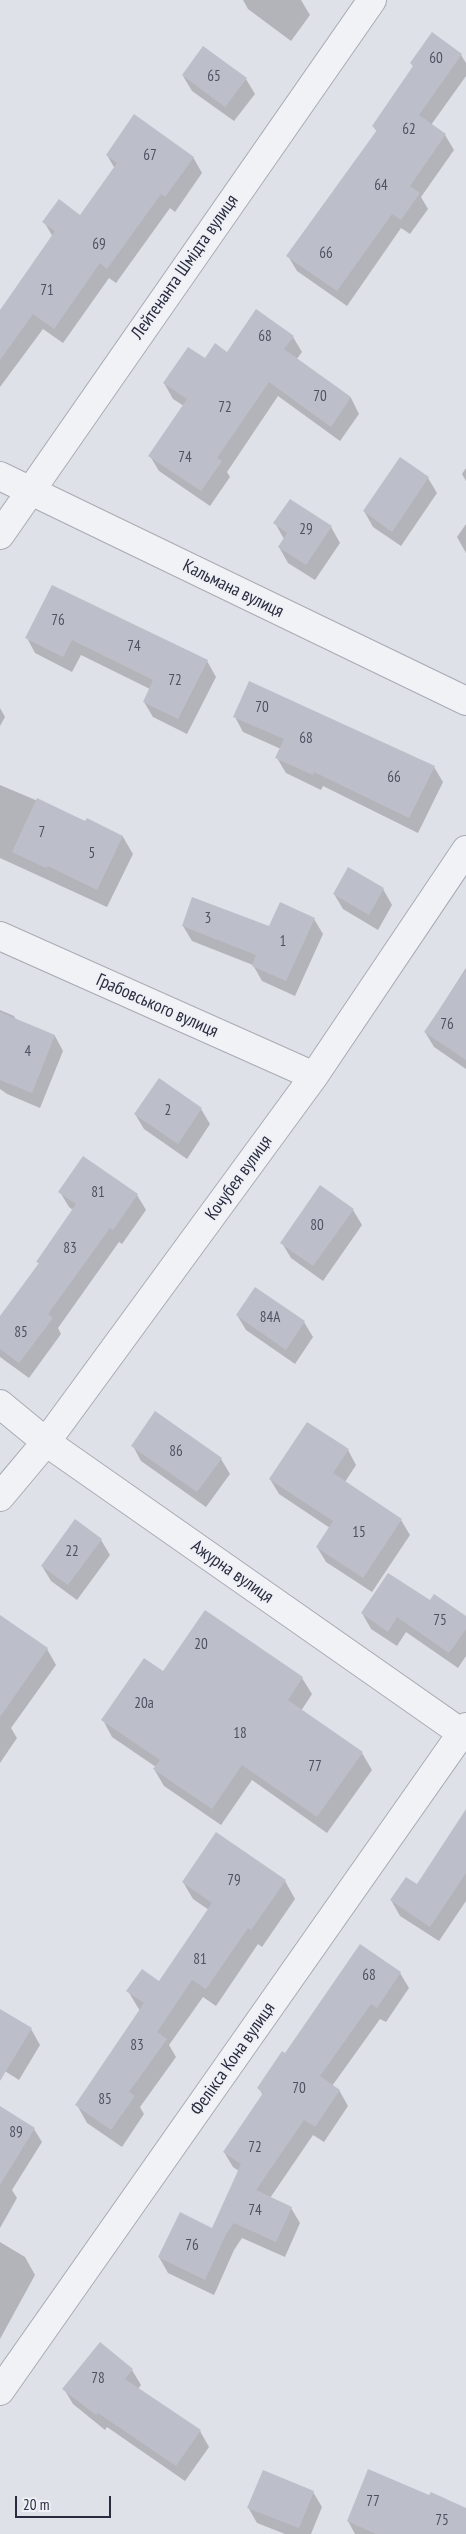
<!DOCTYPE html>
<html>
<head>
<meta charset="utf-8">
<style>
	body { margin:0 }
	#map { position:relative; width:466px; height:2534px; overflow:hidden; background:#dfe1e8; font-family:"PT Sans Narrow",sans-serif }
	canvas { display:block }
	.scale { position:absolute; left:15px; top:2496px; width:96px; height:22px; box-sizing:border-box; border:2px solid #282c3e; border-top:0; padding-left:6px; font-size:15px; line-height:18px; white-space:nowrap; color:#282c3e; -webkit-text-stroke:4px #eef0f5; paint-order:stroke }
</style>
</head>
<body>
<div id="map">
<canvas width="466" height="2534"></canvas>
<div class="scale">20 m</div>
</div>
<script>
const g = document.querySelector('canvas').getContext('2d');
g.lineJoin = 'round';
function fillPath(path, color) { g.fillStyle = color; g.fill(path, 'evenodd'); }
const shape = rows => new Path2D(rows.map(r => 'M' + r).join(''));
function trace(path, color, width, dash) { g.strokeStyle = color; g.lineWidth = width; g.lineCap = dash ? 'butt' : 'round'; g.setLineDash(dash || []); g.stroke(path); }
function label(font, color, halo, rows, align = 'center') {
  g.font = font + ' "PT Sans Narrow",sans-serif'; g.lineWidth = 4; g.setLineDash([]); g.textBaseline = 'middle'; g.strokeStyle = halo; g.fillStyle = color; for (const [text, x, y, turn = 0] of rows) {
    g.save(); g.translate(x, y); g.rotate((+turn || 0) * Math.PI / 180); g.textAlign = isNaN(turn) ? turn : align; if (halo) g.strokeText(text, 0, 0); g.fillText(text, 0, 0); g.restore();
  }
}
fillPath(shape([
	[243,0,301,0,310,15,291,41,248,9],
	[461,55,466,63,466,76,431,125,445,135,454,150,421,197,428,209,410,234,401,228,347,306,297,271,288,256,377,132,373,126,414,68,411,63],
	[183,76,246,79,255,94,234,121,192,91],
	[107,155,193,157,202,173,175,212,170,208,116,283,109,278,63,343,43,329,0,387,0,312,53,237,44,222,80,216,115,169],
	[293,337,302,352,296,360,351,398,359,414,340,441,278,396,227,472,230,477,210,506,159,471,150,456,184,406,173,399,164,383,205,360],
	[400,458,428,478,437,493,401,546,373,527,364,511],
	[466,468,466,481,462,474],
	[275,523,331,527,340,543,315,580,288,563,279,547,284,539],
	[466,524,466,553,457,537],
	[53,587,207,661,216,677,187,734,153,717,144,702,150,689,81,655,72,672,35,653,27,638],
	[0,708,5,717,0,726],
	[235,717,434,767,443,782,418,833,323,786,321,790,286,773,277,758,281,749,243,732],
	[0,785,123,837,133,854,107,907,0,858],
	[348,869,383,889,392,905,378,930,343,909,334,894],
	[314,919,323,934,295,996,262,981,253,965,192,941,183,926,270,928],
	[466,968,466,1069,434,1047,425,1032],
	[0,1010,14,1016,16,1020,55,1036,63,1051,40,1108,7,1094,0,1089],
	[201,1109,210,1124,187,1159,144,1129,135,1114],
	[60,1192,137,1195,146,1210,122,1244,119,1242,58,1328,61,1334,29,1378,0,1357,0,1318,39,1264,38,1262,74,1211,69,1207],
	[353,1210,362,1225,323,1281,291,1258,282,1243],
	[237,1315,304,1322,313,1337,295,1364,246,1330],
	[133,1446,221,1459,230,1474,206,1507,141,1461],
	[348,1450,356,1465,345,1482,401,1520,410,1535,372,1592,326,1562,317,1547,330,1528,279,1494,270,1479],
	[101,1540,110,1555,77,1600,51,1581,42,1566],
	[430,1602,466,1618,466,1656,458,1668,406,1632,397,1646,371,1629,362,1613],
	[0,1621,47,1649,56,1665,11,1728,17,1738,0,1763],
	[163,1673,302,1678,312,1694,301,1711,362,1753,372,1770,327,1833,252,1780,221,1825,164,1786,154,1769,156,1767,112,1737,103,1720],
	[466,1811,466,1901,439,1941,400,1916,391,1900,418,1886],
	[285,1881,295,1899,262,1947,258,1944,216,2006,203,1997,169,2045,176,2057,140,2107,144,2114,122,2147,87,2123,77,2105,140,2011,128,1991,159,1982,209,1910,193,1899,183,1882],
	[400,1973,409,1988,386,2022,380,2019,332,2086,339,2090,348,2106,324,2142,313,2135,270,2198,291,2208,300,2223,285,2257,242,2238,234,2250,214,2295,168,2273,159,2257,213,2229,239,2171,233,2167,224,2152,263,2096,259,2088,286,2054],
	[0,2011,31,2029,40,2045,19,2080,0,2068],
	[0,2107,34,2129,42,2142,12,2190,17,2198,0,2228],
	[0,2242,25,2257,35,2275,0,2339],
	[132,2370,141,2385,138,2389,200,2431,209,2447,185,2481,107,2427,105,2430,73,2404,64,2389],
	[313,2492,322,2507,311,2534,285,2534,257,2523,248,2507],
	[430,2497,466,2509,466,2534,355,2534,348,2521]
]), '#0003');
fillPath(shape([
	[432,32,462,54,419,115,446,134,410,186,420,193,401,220,392,214,337,291,286,256,377,130,372,126,413,66,410,63],
	[203,46,247,78,225,107,182,75],
	[134,114,194,157,165,197,161,194,107,269,100,263,54,329,33,314,0,360,0,310,55,231,42,222,59,199,80,215,117,163,106,155],
	[256,309,294,336,284,349,351,397,331,427,269,382,217,458,222,461,201,491,148,456,187,399,163,383,188,347,205,358,215,343,227,352],
	[400,457,429,477,392,532,363,511],
	[290,499,332,526,306,565,278,547,287,533,273,523],
	[52,585,208,660,178,719,143,702,153,680,72,640,63,657,25,638],
	[249,681,435,766,409,818,314,772,313,775,275,758,284,739,233,717],
	[37,798,85,821,87,818,123,836,97,890,48,866,46,868,12,852],
	[348,867,384,888,369,915,333,894],
	[192,897,269,926,280,902,315,918,286,981,252,966,256,955,182,926],
	[466,970,466,1060,424,1032],
	[0,1012,55,1035,32,1093,0,1080],
	[159,1078,202,1108,178,1144,134,1114],
	[83,1156,138,1194,113,1230,110,1228,48,1314,53,1318,19,1363,0,1349,0,1316,39,1263,36,1262,76,1204,58,1192],
	[320,1185,354,1209,313,1266,280,1243],
	[255,1287,305,1321,286,1350,236,1315],
	[155,1411,222,1458,197,1492,131,1446],
	[307,1422,349,1449,333,1473,402,1519,363,1578,316,1547,333,1521,269,1479],
	[75,1519,102,1539,68,1585,41,1566],
	[388,1573,430,1600,434,1594,466,1616,466,1629,449,1653,397,1617,388,1632,361,1613],
	[205,1610,303,1677,288,1700,363,1752,317,1817,242,1765,212,1809,153,1769,160,1760,101,1720,144,1658,163,1671],
	[0,1615,48,1648,0,1717],
	[466,1809,466,1873,430,1927,390,1900,406,1877,417,1884],
	[216,1832,286,1880,251,1930,248,1928,206,1989,192,1980,157,2032,167,2039,129,2092,135,2096,111,2130,75,2105,144,2003,126,1991,142,1969,159,1981,212,1903,182,1882],
	[360,1944,401,1972,377,2008,371,2004,320,2076,340,2090,315,2127,304,2120,256,2190,292,2207,276,2242,234,2223,226,2234,205,2280,158,2257,180,2212,212,2228,241,2164,223,2152,263,2093,257,2088,282,2051,285,2053],
	[0,2009,32,2028,0,2081],
	[0,2106,35,2128,0,2185],
	[100,2342,133,2369,125,2379,201,2430,176,2466,98,2413,96,2415,62,2389],
	[368,2469,429,2495,431,2492,466,2508,466,2534,376,2534,347,2521],
	[263,2470,314,2491,299,2528,247,2508]
]), '#bcbfca');
const minor = shape([
	[0,476,466,701],
	[0,535,372,0],
	[0,936,314,1076],
	[0,1404,46,1442,466,1736],
	[0,1497,46,1442,314,1076,466,850],
	[0,2391,466,1727]
]);
trace(minor, '#a8abb5', 30);
trace(minor, '#f1f2f6', 28);
label('15px', '#4d5161', null, [
	["60",436,59],
	["65",214,77],
	["62",409,130],
	["67",150,156],
	["64",381,186],
	["69",99,245],
	["66",326,254],
	["71",47,291],
	["68",265,337],
	["70",320,397],
	["72",225,408],
	["74",185,458],
	["29",306,530],
	["76",58,621],
	["74",134,647],
	["72",175,681],
	["70",262,708],
	["68",306,739],
	["66",394,778],
	["7",42,833],
	["5",92,854],
	["3",208,919],
	["1",283,942],
	["76",447,1025],
	["4",28,1052],
	["2",168,1111],
	["81",98,1193],
	["80",317,1226],
	["83",70,1249],
	["84А",270,1318],
	["85",21,1333],
	["86",176,1452],
	["15",359,1533],
	["22",72,1552],
	["75",440,1621],
	["20",201,1645],
	["20а",144,1704],
	["18",240,1734],
	["77",315,1767],
	["79",234,1881],
	["81",200,1960],
	["68",369,1976],
	["83",137,2046],
	["70",299,2089],
	["85",105,2100],
	["89",16,2133],
	["72",255,2148],
	["74",255,2211],
	["76",192,2246],
	["78",98,2379],
	["77",373,2502],
	["75",442,2521]
]);
label('18px', '#282c3e', '#eef0f5', [
	["Лейтенанта Шмідта вулиця",185,267,-55],
	["Кальмана вулиця",233,589,26],
	["Грабовського вулиця",157,1006,24],
	["Кочубея вулиця",239,1178,-54],
	["Ажурна вулиця",232,1572,35],
	["Фелікса Кона вулиця",233,2059,-55]
]);
</script>
</body>
</html>
